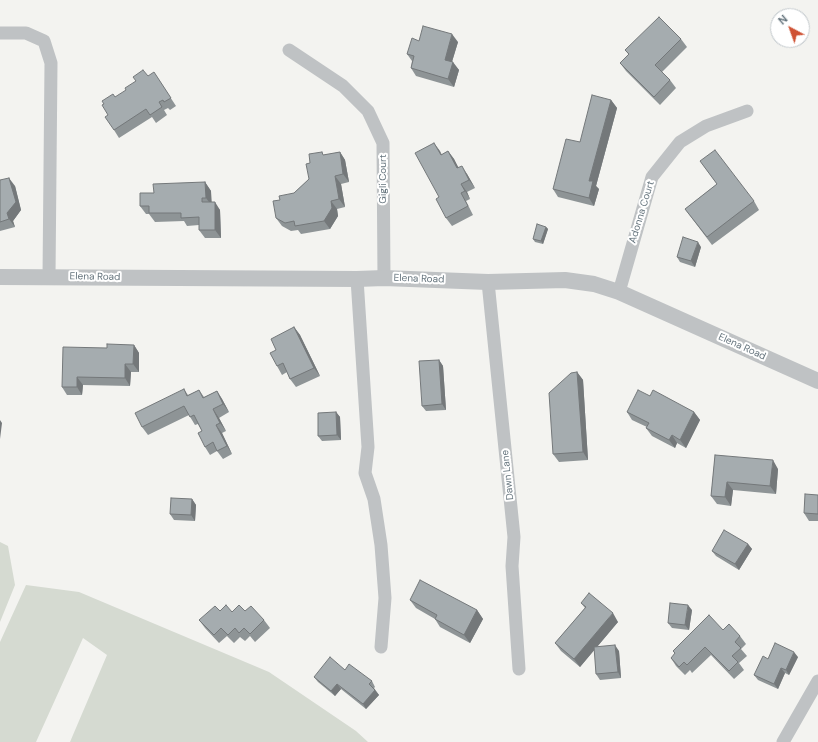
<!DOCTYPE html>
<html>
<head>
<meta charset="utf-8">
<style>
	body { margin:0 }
	#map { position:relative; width:818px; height:742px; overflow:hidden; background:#f3f3f0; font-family:"DM Sans",sans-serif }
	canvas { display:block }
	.north { position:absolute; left:770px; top:8px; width:40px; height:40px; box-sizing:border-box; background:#fff; border:1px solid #c1c7cb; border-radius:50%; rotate:319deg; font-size:11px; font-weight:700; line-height:16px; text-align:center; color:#65747d }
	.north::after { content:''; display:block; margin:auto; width:14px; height:18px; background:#cf5234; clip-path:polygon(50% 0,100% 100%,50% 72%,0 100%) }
</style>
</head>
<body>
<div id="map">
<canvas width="818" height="742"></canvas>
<div class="north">N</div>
</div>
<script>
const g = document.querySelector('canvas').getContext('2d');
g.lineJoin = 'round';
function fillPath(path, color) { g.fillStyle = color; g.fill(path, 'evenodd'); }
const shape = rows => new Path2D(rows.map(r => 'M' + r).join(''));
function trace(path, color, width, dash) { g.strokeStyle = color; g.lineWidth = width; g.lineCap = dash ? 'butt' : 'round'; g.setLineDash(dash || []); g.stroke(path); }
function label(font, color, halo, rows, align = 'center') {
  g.font = font + ' "DM Sans",sans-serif'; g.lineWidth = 4; g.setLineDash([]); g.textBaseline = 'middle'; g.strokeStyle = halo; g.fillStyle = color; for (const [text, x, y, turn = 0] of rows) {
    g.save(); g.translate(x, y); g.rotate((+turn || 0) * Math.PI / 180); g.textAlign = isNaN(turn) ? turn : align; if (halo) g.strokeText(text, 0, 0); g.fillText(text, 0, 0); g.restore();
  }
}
fillPath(shape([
	[0,542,8,546,15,585,0,622],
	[26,585,79,592,269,672,356,731,368,742,70,742,107,655,83,638,36,742,0,742,0,642]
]), '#d5dad1');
trace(shape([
	[0,33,26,33,44,41,51,63,49,276],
	[289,50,343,86,368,111,383,143,384,278],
	[357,279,368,447,365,473,374,499,381,545,385,598,381,647],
	[488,282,514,537,512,566,519,669],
	[619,292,652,177,680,142,706,126,747,111],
	[783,742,818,681]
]), '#bfc2c4', 13);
trace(shape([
	[0,277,357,279,384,278,488,282,565,280,594,284,619,292,818,381]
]), '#bfc2c4', 16);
fillPath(shape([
	[681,39,687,47,662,72,670,80,676,88,660,105,626,71,620,63,629,55,625,50],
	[419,41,458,42,452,62,459,70,454,87,416,76,411,68,412,61,407,54],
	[148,76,159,80,176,106,170,110,168,108,164,110,167,115,156,123,152,117,119,138,114,130,108,115],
	[611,100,617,108,596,186,599,189,594,206,558,197,553,189,580,142],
	[434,143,441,155,448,151,454,159,458,168,467,174,475,188,467,192,470,199,466,201,473,215,452,226,446,218,439,197],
	[340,152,345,160,349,182,341,184,345,207,337,209,338,216,330,229,301,234,298,230,291,231,282,226,276,218,280,200,294,193,309,179,310,163,324,155],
	[700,161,754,201,759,210,712,245,685,209,717,184],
	[0,180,15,186,21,210,13,221,15,227,0,231],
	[205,182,211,191,211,202,220,210,221,238,205,238,199,230,199,225,187,226,184,221,155,222,149,214,146,214,140,206,154,193],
	[546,227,548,229,543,244,535,242,533,239],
	[701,247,695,267,680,262,677,257],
	[294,327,300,335,320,376,296,387,290,379,287,372,282,375,277,366,276,350],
	[134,345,139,353,139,372,131,372,130,386,83,385,82,395,67,395,62,387,107,348],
	[439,360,443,366,446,410,426,411,422,406],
	[577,372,583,380,588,460,559,462,553,454],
	[184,389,188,395,199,390,204,397,217,391,222,399,229,412,219,418,226,431,222,433,232,454,223,459,217,451,210,455,205,447,202,431,198,424,195,425,189,415,148,435,142,427],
	[650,396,694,412,700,420,686,448,677,443,675,448,652,436,646,428,647,427,632,420,627,412],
	[336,412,340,417,341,440,322,441,318,436],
	[715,455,778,469,776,494,733,490,731,506,717,504,711,496],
	[818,495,818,521,809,521,804,513],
	[192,499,196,505,195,521,174,520,170,514],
	[748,544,752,549,739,570,716,556,712,551],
	[410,600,477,610,483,619,470,643,440,627,435,619,416,608],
	[581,603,618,622,597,647,619,651,621,678,600,680,596,674,595,649,580,667,561,651,555,643,585,608],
	[692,610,689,630,672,628,668,623],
	[220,611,245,611,264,620,270,628,255,642,250,636,245,641,240,637,234,643,227,636,219,643,205,628,199,620],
	[723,630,740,636,746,644,741,649,747,656,739,663,744,670,734,679,711,655,692,673,690,670,685,675,676,666,671,658,675,654,673,651],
	[798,657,789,675,785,673,778,689,758,680,754,675,768,659],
	[345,670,372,681,375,687,374,688,379,695,366,709,341,689,335,696,318,682,314,677]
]), '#8e9496');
fillPath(shape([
	[452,34,458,42,450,68,445,60],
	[453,62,459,70,454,87,448,79],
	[611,100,617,108,596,186,599,189,594,206,589,198,589,181],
	[434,143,440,151,446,163,441,155],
	[448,151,454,159,463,176,457,168],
	[340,152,345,160,349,182,343,174],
	[462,166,467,174,475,188,469,180],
	[335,176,341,184,345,207,339,199],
	[9,178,15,186,21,210,13,221,15,227,9,219,7,213],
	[205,182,211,191,212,206,206,198],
	[461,184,467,192,470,199,465,191],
	[331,201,337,209,338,216,330,229,324,221],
	[215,202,220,210,221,238,215,230],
	[546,227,548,229,543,244,541,241],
	[698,242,701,247,695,267,691,261],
	[294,327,300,335,320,376,314,368],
	[134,345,139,353,139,372,133,364],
	[439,360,443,366,446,410,442,404],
	[125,364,131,372,130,386,125,378],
	[577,372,583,380,588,460,583,452],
	[77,377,83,385,82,395,77,387],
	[217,391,222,399,229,412,223,404],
	[213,409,219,418,226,431,220,423],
	[336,412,340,417,341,440,337,435],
	[694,412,700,420,686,448,680,440],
	[0,420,2,423,0,439],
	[216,425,222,433,232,454,227,446],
	[672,435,677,443,675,448,669,440],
	[773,460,778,469,776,494,770,486],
	[727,482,733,490,731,506,725,497],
	[192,499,196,505,195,521,191,515],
	[748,544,752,549,739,570,735,564],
	[688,605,692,610,689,630,685,625],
	[477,610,483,619,470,643,464,635],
	[613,613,618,622,580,667,574,659],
	[615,645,619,651,621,678,618,672],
	[794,652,798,657,789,675,786,670],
	[781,668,785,673,778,689,774,684],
	[337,684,341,689,335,696,331,691],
	[375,690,379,695,366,709,363,704]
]), '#74787a');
const building = shape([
	[659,17,681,39,655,65,670,80,654,97,620,63,629,54,625,50,659,17],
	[423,26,452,34,445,60,453,62,448,79,411,68,414,56,407,54,412,38,419,41,423,26],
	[143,70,148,76,154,72,171,98,164,102,163,100,159,102,162,107,150,115,146,109,114,130,105,117,108,115,102,105,104,104,102,101,113,94,115,97,126,90,125,88,136,81,133,77,143,70],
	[592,95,611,100,589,181,593,181,589,198,553,189,566,139,580,142,592,95],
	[434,143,441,155,448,151,457,168,462,166,469,180,461,184,465,191,461,193,468,206,446,218,436,199,439,197,415,153,434,143],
	[715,150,754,201,707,237,685,209,717,184,700,161,715,150],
	[322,152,323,155,340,152,343,174,335,176,339,199,331,201,332,208,324,221,295,226,294,221,285,223,276,218,273,201,280,200,279,196,294,193,309,179,306,164,310,163,309,154,322,152],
	[9,178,16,202,7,213,9,219,0,222,0,180,9,178],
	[205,182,206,198,202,198,202,202,215,202,215,230,199,230,199,217,181,218,181,213,149,213,149,206,140,206,140,193,154,193,153,184,205,182],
	[537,224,546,227,541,241,533,239,537,224],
	[683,237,698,242,691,261,677,257,683,237],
	[294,327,314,368,290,379,283,363,277,366,270,353,276,350,271,339,294,327],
	[107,344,134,345,133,364,125,364,125,378,77,377,77,387,62,387,63,347,107,348,107,344],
	[439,360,442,404,422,406,419,361,439,360],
	[577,372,583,452,553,454,549,393,571,373,577,372],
	[184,389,187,396,199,390,203,398,217,391,223,404,213,409,220,423,216,425,227,446,217,451,213,442,205,447,198,433,202,431,194,415,190,417,184,406,142,427,135,413,184,389],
	[638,390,650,396,653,390,694,412,680,440,672,435,669,440,646,428,649,423,627,412,638,390],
	[336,412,337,435,318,436,318,413,336,412],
	[715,455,773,460,770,486,727,482,725,497,711,496,715,455],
	[805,494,818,495,818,514,804,513,805,494],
	[171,498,192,499,191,515,170,514,171,498],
	[724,530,748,544,735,564,712,551,724,530],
	[420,580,477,610,464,635,435,619,437,615,410,600,420,580],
	[589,593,613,613,574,659,555,643,586,607,581,603,589,593],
	[670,603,688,605,685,625,668,623,670,603],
	[226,605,232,612,239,605,245,611,251,606,264,620,250,634,244,628,239,633,235,628,228,635,221,628,214,635,199,620,215,606,220,611,226,605],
	[709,615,723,630,729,624,740,636,735,642,741,648,732,656,738,662,729,671,705,647,687,665,684,662,679,667,671,658,675,653,673,651,709,615],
	[775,643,794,652,786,670,781,668,774,684,754,675,763,656,768,659,775,643],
	[615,645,618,672,596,674,594,647,615,645],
	[330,657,345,670,349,664,372,681,369,684,375,690,363,704,337,684,331,691,314,677,330,657]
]);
fillPath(building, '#a5acaf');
trace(building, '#74787a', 1);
label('10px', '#65747d', '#fff', [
	["Gigli Court",383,179,-90],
	["Adonna Court",642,212,-73],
	["Elena Road",95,277,1],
	["Elena Road",419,279,2],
	["Elena Road",742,347,24],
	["Dawn Lane",508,475,-96]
]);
</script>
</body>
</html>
